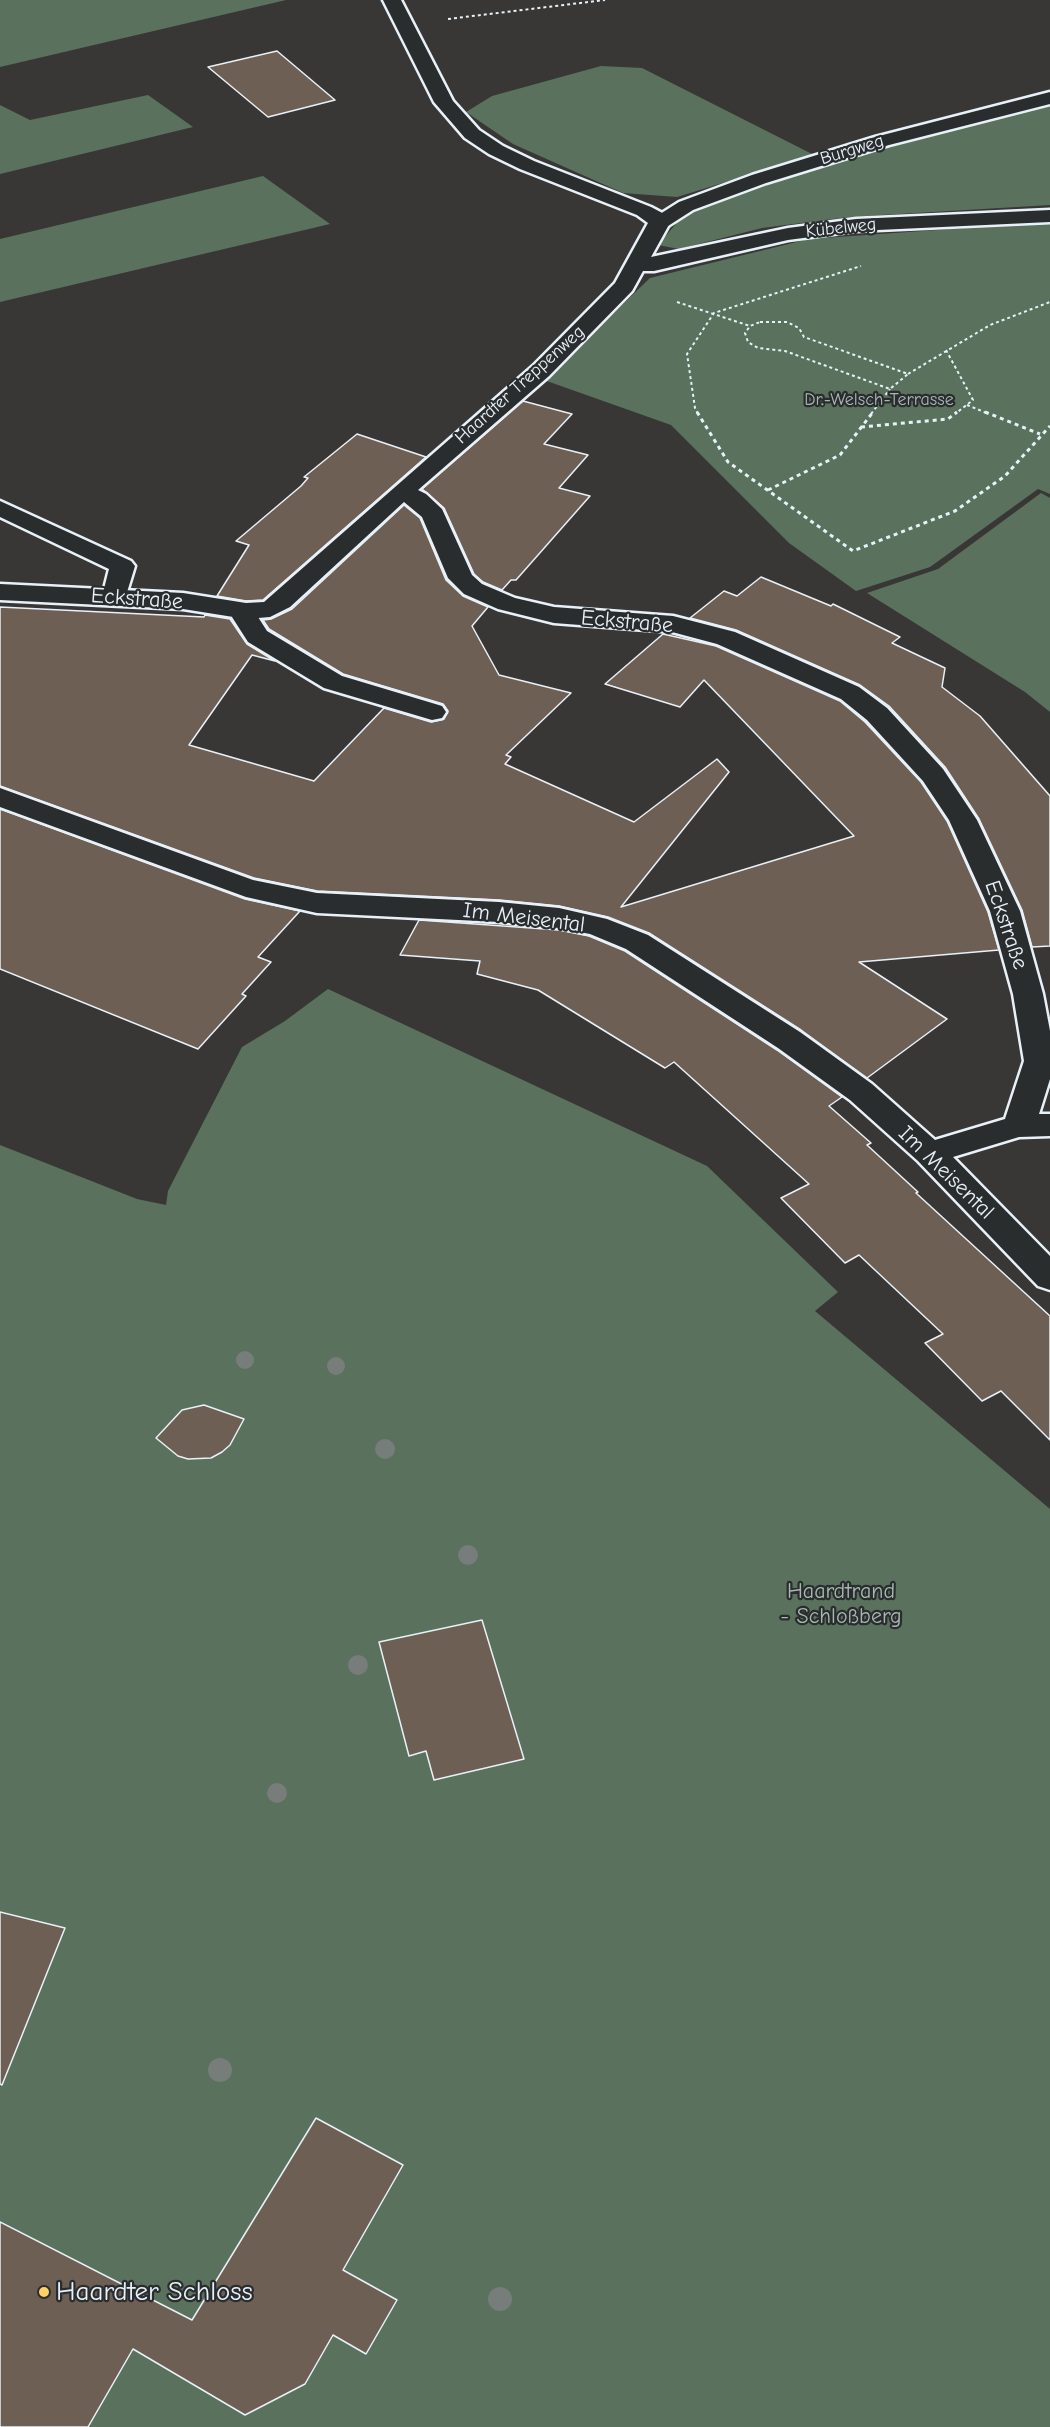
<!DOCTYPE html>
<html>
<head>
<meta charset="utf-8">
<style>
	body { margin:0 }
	canvas { display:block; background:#383736 }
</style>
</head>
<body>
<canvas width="1050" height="2427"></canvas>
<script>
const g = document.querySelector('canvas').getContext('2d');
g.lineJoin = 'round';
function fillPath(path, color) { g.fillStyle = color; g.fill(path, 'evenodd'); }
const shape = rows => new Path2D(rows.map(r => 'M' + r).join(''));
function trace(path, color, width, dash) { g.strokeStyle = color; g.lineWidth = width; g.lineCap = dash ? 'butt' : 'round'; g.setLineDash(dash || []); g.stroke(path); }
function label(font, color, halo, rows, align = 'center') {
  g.font = font + ' "Comic Neue",sans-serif'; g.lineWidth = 4.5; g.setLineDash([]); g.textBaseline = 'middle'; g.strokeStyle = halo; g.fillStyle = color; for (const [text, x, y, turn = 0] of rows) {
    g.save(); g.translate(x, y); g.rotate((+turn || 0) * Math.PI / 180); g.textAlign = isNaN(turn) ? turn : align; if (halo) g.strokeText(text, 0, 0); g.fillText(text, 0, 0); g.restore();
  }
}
fillPath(shape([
	[0,0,286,0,0,67],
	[601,66,642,68,814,155,677,197,623,193,513,144,466,112,492,96],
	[148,95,193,127,0,174,0,105,30,120],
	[1050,104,1050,205,849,217,762,228,679,249,658,245,685,213,735,193,888,144],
	[263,176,330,224,0,302,0,239],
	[1050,222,1050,494,1038,489,930,567,856,591,789,543,671,425,544,380,650,278,809,239],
	[1041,493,1050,498,1050,712,1025,692,867,593,938,569],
	[328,989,707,1166,838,1292,815,1311,1050,1509,1050,2427,0,2427,0,1145,137,1199,166,1205,168,1191,242,1047,285,1021]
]), '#59715d');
const building = shape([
	[277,51,335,100,268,117,208,67,277,51],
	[523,401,572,414,544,444,588,455,559,488,590,496,516,580,511,580,502,590,483,582,474,574,444,508,422,489,523,401],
	[357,434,426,457,263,600,246,601,217,596,249,545,236,541,301,486,308,478,304,477,357,434],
	[404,505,420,518,446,580,463,596,488,607,472,626,499,675,571,693,506,755,511,757,505,764,634,822,717,759,729,772,621,907,854,836,704,680,680,707,605,684,663,634,716,646,840,701,865,722,921,782,947,821,988,912,999,950,859,962,947,1019,867,1078,801,1030,649,933,608,917,559,906,499,900,317,891,254,878,0,786,0,607,204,617,205,615,230,619,247,644,275,661,252,655,189,745,314,781,384,708,431,722,444,719,448,711,443,704,343,674,269,629,263,620,271,619,292,609,404,505],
	[761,577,831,606,833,604,900,637,892,643,945,668,942,687,980,716,1050,796,1050,946,1032,947,1022,910,979,819,945,767,889,706,860,685,736,630,690,618,724,591,737,596,761,577],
	[0,809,245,899,300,911,258,957,271,962,242,994,246,996,198,1049,0,969,0,809],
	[419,920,559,930,589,936,625,951,777,1050,842,1097,829,1106,871,1143,867,1145,918,1192,916,1193,1050,1316,1050,1440,1001,1391,982,1401,925,1343,943,1334,859,1255,845,1263,781,1198,809,1184,674,1062,665,1068,538,990,477,974,480,961,400,955,419,920],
	[204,1405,244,1419,230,1445,222,1452,211,1458,188,1459,178,1456,156,1438,182,1410,204,1405],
	[482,1620,524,1759,434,1780,426,1751,409,1756,379,1642,482,1620],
	[0,1912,65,1928,2,2085,0,2084,0,1912],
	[316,2118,403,2165,343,2270,397,2300,366,2354,333,2335,305,2384,245,2415,133,2349,88,2427,0,2427,0,2222,192,2320,316,2118]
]);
fillPath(building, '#6e5f55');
trace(building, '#e8f1f8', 1.5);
const service = shape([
	[1050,92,1050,104,889,145,766,183,693,210,668,226,660,227,652,226,649,221,679,202,752,175,875,137,1050,92],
	[0,501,131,561,135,566,124,602,115,605,106,602,102,597,109,569,0,517,0,501],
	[246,603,255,606,259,611,258,617,267,631,342,676,442,706,446,712,442,718,432,720,324,688,248,642,232,617,237,606,246,603]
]);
const minor = shape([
	[383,0,401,0,453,101,479,130,503,146,534,161,651,207,668,216,671,221,651,257,788,228,856,219,1050,210,1050,222,856,231,788,240,654,271,643,271,632,291,549,376,418,490,426,494,442,509,472,575,482,584,515,598,554,607,673,616,735,632,859,687,887,708,943,769,977,820,1020,911,1043,994,1050,1031,1050,1079,1039,1114,1050,1114,1050,1136,1019,1137,953,1157,1050,1256,1050,1290,1038,1286,918,1161,850,1100,778,1048,626,949,590,934,559,928,499,922,317,913,246,897,0,807,0,788,253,880,317,893,499,902,559,908,607,919,648,935,800,1032,872,1084,935,1140,1005,1119,1024,1061,1013,994,990,911,949,820,923,781,867,720,841,699,717,644,672,632,554,623,498,609,464,594,448,578,422,517,404,502,290,607,270,617,246,619,183,609,0,600,0,584,183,593,246,603,264,602,533,366,615,283,648,223,637,215,520,169,489,154,465,138,434,102,383,0]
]);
trace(service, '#e8f1f8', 5);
trace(minor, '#e8f1f8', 5);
trace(shape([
	[448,19,605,0],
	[677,302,750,326],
	[760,322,787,322,799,328,804,337,908,374,890,389,785,351,758,348,748,342,745,333,750,326,760,322],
	[946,350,973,400,955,414],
	[908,374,990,325,1050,302],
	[967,405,989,414],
	[698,414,695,408,687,354,714,313,861,266],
	[871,414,890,389]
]), '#e8f1f8', 2, [3, 3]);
trace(shape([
	[697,412,728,462,853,551,955,511,1005,476,1050,426],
	[985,412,1040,434],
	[861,427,948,419,957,412],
	[768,490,840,455,873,412]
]), '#e8f1f8', 3, [4, 4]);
fillPath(service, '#2a2d2e');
fillPath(minor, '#2a2d2e');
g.fillStyle = '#767d7a';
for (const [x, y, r] of [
	[245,1360,9],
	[336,1366,9],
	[385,1449,10],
	[468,1555,10],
	[358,1665,10],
	[277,1793,10],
	[220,2070,12],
	[500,2299,12]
]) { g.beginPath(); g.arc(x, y, r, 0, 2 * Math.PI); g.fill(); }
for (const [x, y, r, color] of [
	[44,2292,6,"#ffd166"]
]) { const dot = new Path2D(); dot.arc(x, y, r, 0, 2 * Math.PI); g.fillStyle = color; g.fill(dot); trace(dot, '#2a2d2e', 2); }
label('18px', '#e8f1f8', '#2a2d2e', [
	["Burgweg",852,150,-17],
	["Kübelweg",841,228,-6],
	["Haardter Treppenweg",520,385,-42]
]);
label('18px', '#a8b7b2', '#2a2d2e', [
	["Dr.-Welsch-Terrasse",879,400]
]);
label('22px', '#e8f1f8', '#2a2d2e', [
	["Eckstraße",137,599,4],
	["Eckstraße",627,622,5],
	["Im Meisental",524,918,7],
	["Eckstraße",1006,925,71],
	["Im Meisental",946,1173,44]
]);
label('22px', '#a8b7b2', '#2a2d2e', [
	["Haardtrand",841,1592],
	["- Schloßberg",841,1617]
]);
label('27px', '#e8f1f8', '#2a2d2e', [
	["Haardter Schloss",56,2292]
], 'left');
</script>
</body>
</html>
